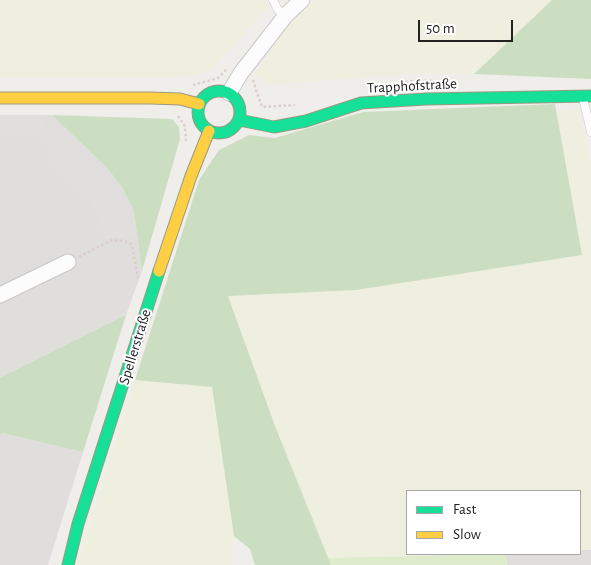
<!DOCTYPE html>
<html>
<head>
<meta charset="utf-8">
<style>
	body { margin:0 }
	#map { position:relative; width:591px; height:565px; overflow:hidden; background:#f0eeeb; font-family:"Alegreya Sans",sans-serif }
	canvas { display:block }
	.legend { position:absolute; left:406px; top:490px; width:175px; height:65px; box-sizing:border-box; background:#fff; border:1px solid #a7a7a7; margin:0; padding:6px 9px; list-style:none; font-size:15px; color:#222 }
	.legend li { display:flex; align-items:center; gap:10px; height:25px }
	.legend b { width:25px; border:1px solid #a7a7a7 }
	.scale { position:absolute; left:418px; top:20px; width:95px; height:22px; box-sizing:border-box; border:2px solid #222; border-top:0; padding-left:6px; font-size:15px; line-height:18px; white-space:nowrap; color:#222; -webkit-text-stroke:4px #fff; paint-order:stroke }
</style>
</head>
<body>
<div id="map">
<canvas width="591" height="565"></canvas>
<ul class="legend">
<li><b style="height:6px;background:#16e098"></b>Fast</li>
<li><b style="height:6px;background:#ffcf43"></b>Slow</li>
</ul>
<div class="scale">50 m</div>
</div>
<script>
const g = document.querySelector('canvas').getContext('2d');
g.lineJoin = 'round';
function fillPath(path, color) { g.fillStyle = color; g.fill(path, 'evenodd'); }
const shape = rows => new Path2D(rows.map(r => 'M' + r).join(''));
function trace(path, color, width, dash) { g.strokeStyle = color; g.lineWidth = width; g.lineCap = dash ? 'butt' : 'round'; g.setLineDash(dash || []); g.stroke(path); }
function label(font, color, halo, rows, align = 'center') {
  g.font = font + ' "Alegreya Sans",sans-serif'; g.lineWidth = 4; g.setLineDash([]); g.textBaseline = 'middle'; g.strokeStyle = halo; g.fillStyle = color; for (const [text, x, y, turn = 0] of rows) {
    g.save(); g.translate(x, y); g.rotate((+turn || 0) * Math.PI / 180); g.textAlign = isNaN(turn) ? turn : align; if (halo) g.strokeText(text, 0, 0); g.fillText(text, 0, 0); g.restore();
  }
}
fillPath(shape([
	[0,115,52,115,108,169,123,189,134,212,142,271,126,315,0,378],
	[2,433,83,452,48,565,0,565,0,437],
	[580,550,591,550,591,565,507,565,506,554,580,554]
]), '#dfdedc');
fillPath(shape([
	[0,0,264,0,268,7,210,71,188,76,163,77,0,77],
	[315,0,552,0,474,74,423,73,271,84,256,74,287,27],
	[578,109,591,163,591,550,580,550,580,491,407,491,407,554,514,554,328,558,275,426,228,296,356,290,582,255,556,112],
	[135,380,212,387,234,536,232,565,77,565]
]), '#efefdf');
fillPath(shape([
	[506,554,507,565,331,565,328,558]
]), '#ddeccb');
fillPath(shape([
	[552,0,591,0,591,79,474,74],
	[555,104,582,255,356,290,228,296,275,426,331,565,255,565,250,549,234,536,212,387,135,380,199,180,219,150,249,135,275,138,363,112],
	[52,115,172,119,179,127,180,139,142,271,134,212,123,189,108,169],
	[126,315,83,452,2,433,0,437,0,378]
]), '#cbdec1');
fillPath(shape([
	[0,116,44,116,44,125,38,135,0,136],
	[52,119,106,171,121,191,132,212,136,235,105,239,102,222,94,206,82,190,51,160,57,153,39,135]
]), '#e0dfde');
const lane = shape([
	[273,0,278,10,286,15],
	[583,98,591,132]
]);
const street = shape([
	[229,93,241,73,286,15,302,0],
	[0,295,68,262]
]);
const fast = shape([
	'198 112a21 21 0 1 1 42 0a21 21 0 1 1-42 0Z',
	[239,120,274,127,306,121,361,103,426,99,591,96],
	[68,565,78,524,159,271]
]);
const slow = shape([
	[0,98,150,98,180,99,199,104],
	[159,271,191,176,209,131]
]);
trace(lane, '#c9c8c7', 9);
trace(street, '#c9c8c7', 17);
trace(fast, '#999a82', 13);
trace(slow, '#999a82', 13);
trace(shape([
	[253,80,262,107,295,105],
	[405,82,420,80,435,81],
	[193,85,218,78,226,70],
	[178,116,185,126,186,141],
	[79,257,112,240,125,241,132,245,138,278]
]), '#dccecd', 2.5, [2.5, 2.5]);
trace(lane, '#fdfcfc', 8);
trace(street, '#fdfcfc', 15);
trace(fast, '#16e098', 11);
trace(slow, '#ffcf43', 11);
label('15px', '#222', '#fff', [
	["Trapphofstraße",412,86,-3],
	["Spellerstraße",135,347,-73]
]);
</script>
</body>
</html>
